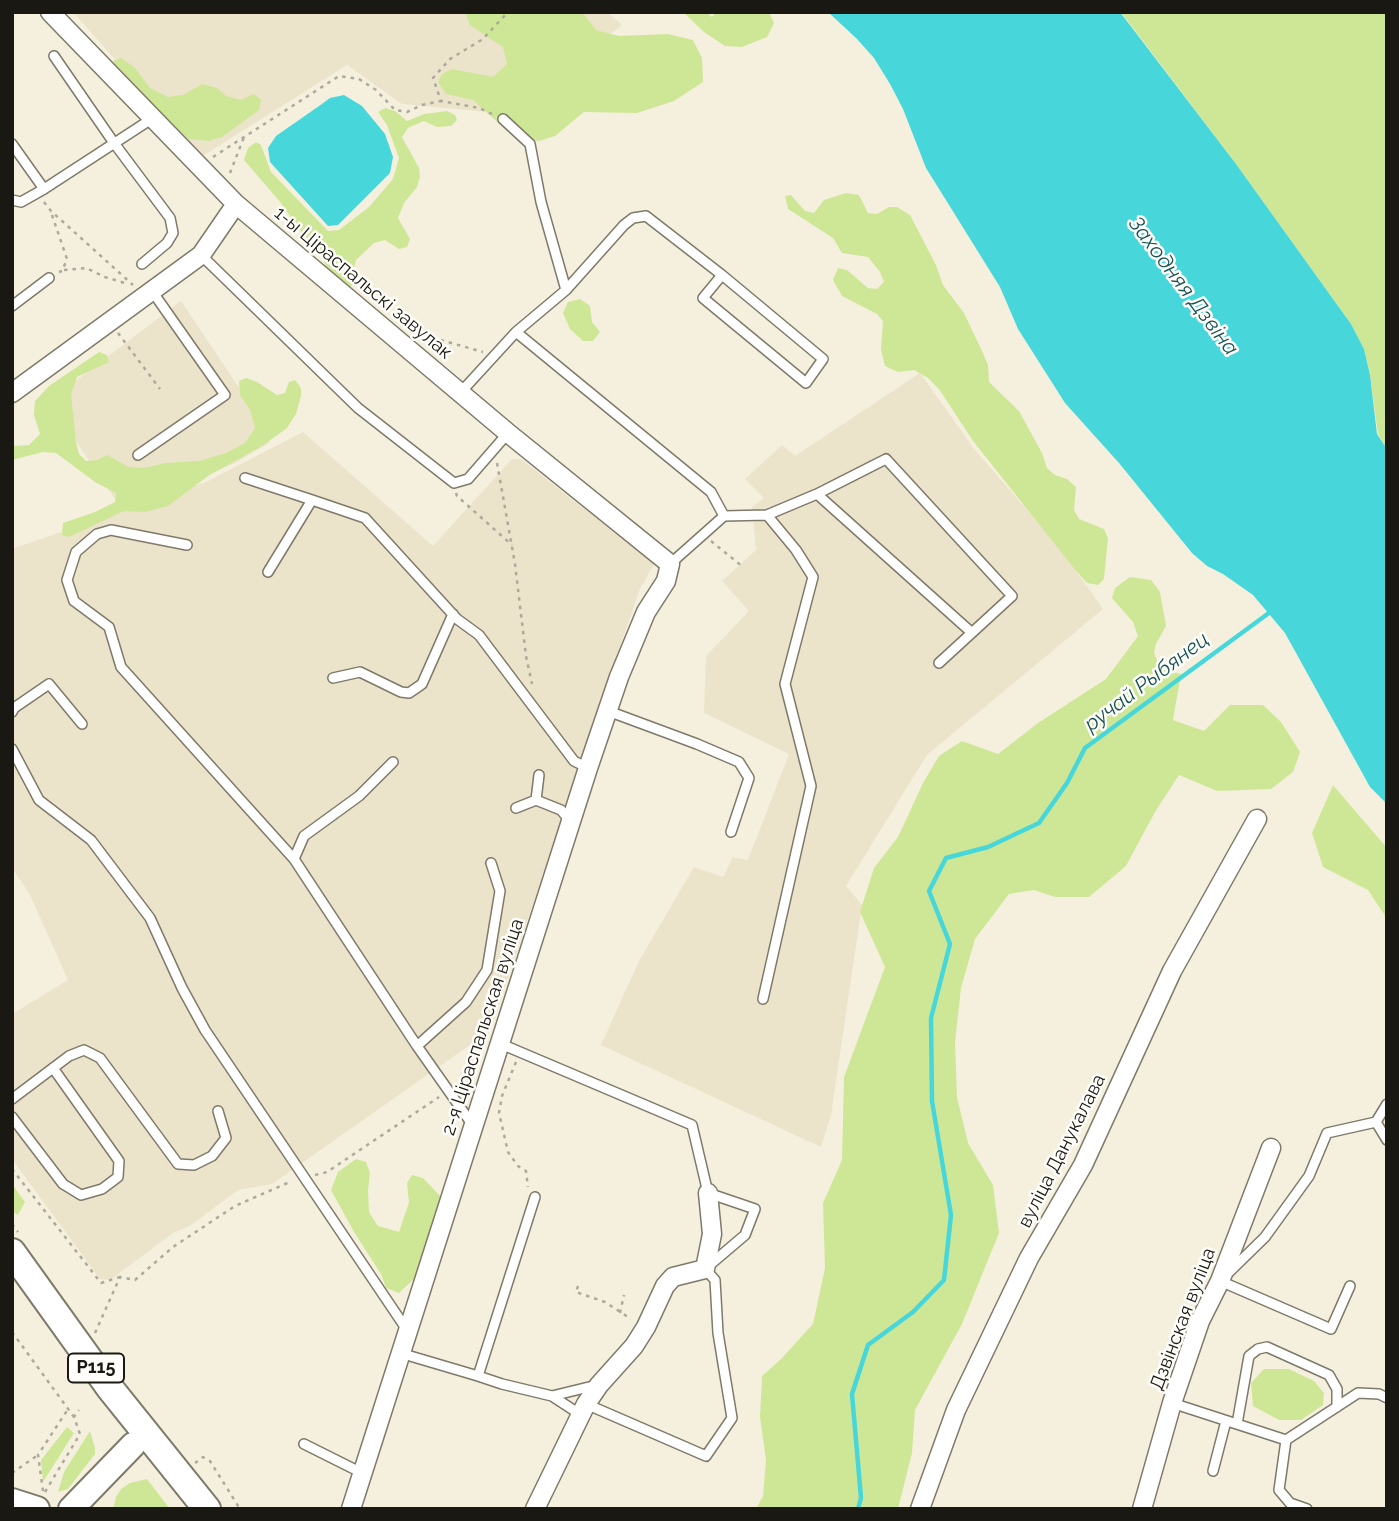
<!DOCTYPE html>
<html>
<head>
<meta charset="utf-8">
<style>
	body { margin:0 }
	#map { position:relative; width:1399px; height:1521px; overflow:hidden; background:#f5f0de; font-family:Raleway,sans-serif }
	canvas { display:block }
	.frame { position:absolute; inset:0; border:14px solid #1a1812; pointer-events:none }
</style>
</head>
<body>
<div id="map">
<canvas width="1399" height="1521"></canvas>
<div class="frame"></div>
</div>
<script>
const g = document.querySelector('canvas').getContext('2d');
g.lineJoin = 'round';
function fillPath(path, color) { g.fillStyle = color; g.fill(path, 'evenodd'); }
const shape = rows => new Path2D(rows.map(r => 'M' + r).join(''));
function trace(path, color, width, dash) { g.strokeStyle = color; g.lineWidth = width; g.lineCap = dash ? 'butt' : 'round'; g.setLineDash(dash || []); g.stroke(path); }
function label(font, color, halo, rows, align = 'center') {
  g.font = font + ' Raleway,sans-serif'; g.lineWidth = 5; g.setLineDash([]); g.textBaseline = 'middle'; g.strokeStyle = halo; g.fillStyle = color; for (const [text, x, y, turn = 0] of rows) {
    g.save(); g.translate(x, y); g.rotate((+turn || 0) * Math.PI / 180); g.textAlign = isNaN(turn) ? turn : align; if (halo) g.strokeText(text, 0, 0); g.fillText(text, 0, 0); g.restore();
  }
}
fillPath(shape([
	[73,12,607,12,622,25,509,114,402,104,347,65,201,157],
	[181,301,268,431,269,443,233,464,121,508,49,401],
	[920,373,975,450,1057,544,1103,609,927,755,846,886,862,905,831,1115,821,1147,601,1045,639,961,694,867,723,877,733,857,748,860,789,754,704,713,706,656,749,611,722,581,756,550,752,507,764,498,745,479,782,445,795,456],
	[303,432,433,546,512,459,521,459,654,564,640,589,610,675,490,1031,272,1184,238,1190,190,1226,173,1233,110,1280,100,1279,12,1159,12,1014,68,980,29,893,12,868,12,549,208,481]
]), '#ebe3ca');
fillPath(shape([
	[465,12,582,12,596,30,619,36,668,34,693,40,702,58,703,82,674,101,637,113,584,112,555,136,539,141,515,138,473,100,446,94,438,82,442,74,452,69,493,77,507,64,503,47,470,25],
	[683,12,706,12,712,17,716,12,769,12,774,23,767,37,742,47,725,46,704,32],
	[1121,12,1387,12,1387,449,1378,434,1370,375,1364,349,1351,324,1236,164],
	[121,58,134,67,150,88,168,97,183,95,202,84,217,88,226,96,241,100,254,94,261,100,259,110,222,137,208,141,189,139,156,112,116,69,113,61],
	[385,108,395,111,407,121,424,114,447,111,455,115,457,120,451,126,437,127,424,121,408,128,402,137,419,168,420,177,417,187,404,203,398,218,410,239,407,247,399,249,385,240,374,243,356,260,354,268,360,274,361,283,344,289,328,273,318,245,306,239,281,203,244,160,248,148,256,142,261,145,271,172,328,231,339,230,369,207,393,179,399,158,387,125,378,112],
	[846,193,859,195,868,213,877,214,889,207,897,207,910,215,936,265,943,285,964,313,982,351,988,365,989,382,1019,411,1042,453,1047,468,1055,475,1067,479,1076,487,1074,510,1079,519,1104,529,1108,538,1104,579,1098,585,1087,583,1077,572,973,441,939,389,928,378,914,370,898,372,885,366,881,350,883,321,877,314,842,296,833,280,838,268,847,270,868,288,877,289,884,282,880,272,868,257,842,253,833,238,788,209,785,196,791,195,805,211,814,213,824,200],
	[580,299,590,306,592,322,600,332,593,341,583,341,570,329,563,313,568,302],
	[99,352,107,355,109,362,77,377,71,394,76,442,79,454,86,461,98,460,107,455,129,467,145,468,165,463,199,461,226,453,245,443,255,428,250,410,240,395,239,381,246,378,257,382,277,395,285,393,289,382,295,380,301,388,301,396,296,414,287,428,262,446,208,476,168,506,145,512,124,511,69,537,62,535,63,523,95,512,115,502,116,493,95,482,56,453,43,452,12,460,12,442,15,446,29,445,40,434,34,415,35,401,49,386],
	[1130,577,1151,580,1160,592,1166,626,1156,644,1154,652,1160,669,1181,674,1173,720,1204,731,1230,705,1263,705,1281,722,1300,752,1293,772,1271,789,1217,791,1179,775,1155,812,1126,866,1089,897,1055,897,1034,890,1009,894,975,939,961,988,955,1042,957,1097,968,1143,993,1185,999,1233,962,1324,915,1410,912,1453,898,1509,756,1509,763,1496,766,1460,760,1417,762,1376,781,1359,813,1324,825,1268,823,1203,842,1160,844,1077,885,967,860,912,874,868,898,837,923,783,939,756,962,741,998,754,1038,723,1106,679,1138,636,1133,622,1112,598,1115,588],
	[1333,785,1387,848,1387,919,1368,890,1323,867,1312,833],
	[356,1159,366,1162,370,1173,368,1190,369,1212,378,1226,399,1232,409,1202,407,1183,412,1175,423,1178,442,1198,415,1278,399,1293,386,1288,381,1274,354,1232,331,1190,338,1172],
	[12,1184,25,1202,18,1215,12,1211],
	[1264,1369,1289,1369,1314,1381,1324,1393,1323,1405,1301,1420,1279,1420,1253,1406,1251,1383],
	[67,1427,74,1433,43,1482,41,1460],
	[90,1431,95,1448,95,1454,68,1489,58,1492,64,1472],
	[147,1479,170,1509,113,1509,116,1497,121,1489,130,1483]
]), '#cee796');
fillPath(shape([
	[828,12,1120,12,1236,164,1351,324,1364,349,1370,375,1377,434,1387,449,1387,804,1370,787,1285,633,1253,595,1223,574,1207,566,1192,553,1119,463,1065,403,1018,329,1000,287,926,168,903,109,890,84,874,58,857,39],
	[344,95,362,106,385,134,393,157,390,173,338,225,328,226,270,162,268,148,276,136,319,106,330,98]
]), '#47d7da');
trace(shape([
	[858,1509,861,1498,852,1394,868,1345,913,1312,944,1280,951,1215,932,1101,931,1018,950,944,929,891,946,858,988,847,1039,823,1067,783,1085,748,1273,610]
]), '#47d7da', 4.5);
const service = shape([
	[54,56,114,143,170,218,173,233,167,243,142,264],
	[503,119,530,144,541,202,566,290],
	[12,144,44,189],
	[12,200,21,202,44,189,153,118],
	[201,255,358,408,454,483,468,479,508,433],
	[12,306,49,278],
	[516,332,711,492,724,516],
	[461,392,516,332,566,290,624,225,633,218,646,216,722,275,703,298,806,383,823,359,722,275],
	[138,455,225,395,152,291],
	[245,478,312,500],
	[817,494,886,459,1012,596,939,663],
	[187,545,111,530,97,534,76,552,67,580,74,601,109,627,121,667,294,859,417,1046,474,1127],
	[670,564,724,516,767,515,817,494,971,632],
	[268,572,312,500,365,518,457,619,479,635,574,761,588,768],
	[333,678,360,672,401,692,409,693,422,684,453,614],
	[608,711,697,744,739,762,749,778,731,832],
	[12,712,14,708,49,684,82,724],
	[12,749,39,800,91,840,150,918,182,988,205,1030,407,1330],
	[539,775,536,800,561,810,571,822],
	[516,808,536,800],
	[294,859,304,836,359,796,393,762],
	[763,999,811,786,785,684,813,577,796,550,767,515],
	[501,1044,692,1125,708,1193,755,1209,745,1235,705,1269,715,1280,718,1333,732,1418,706,1456,586,1404],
	[417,1046,466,1002,487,970,500,891,491,863],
	[12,1099,69,1056,84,1050,100,1058,178,1164,194,1165,212,1156,226,1138,218,1111],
	[12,1117,63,1184,81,1195,102,1189,118,1177,119,1161,53,1068],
	[1376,1122,1387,1140],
	[1350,1286,1331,1329,1220,1281,1265,1237,1309,1176,1327,1133,1376,1122,1387,1104],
	[400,1353,478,1376,535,1197],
	[478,1376,502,1384,552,1396,597,1385],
	[552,1396,581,1415],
	[1172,1403,1286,1440],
	[1237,1424,1249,1356,1258,1349,1267,1347,1329,1375,1337,1389,1337,1407],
	[304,1444,362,1473],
	[1213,1471,1226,1421],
	[1307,1509,1290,1503,1279,1490,1286,1440,1358,1393,1379,1394,1387,1398]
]);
const minor = shape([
	[50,12,236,204,508,433,670,564,666,581,646,612,619,677,588,768,351,1509],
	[12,393,201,255,236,204],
	[535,1509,586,1404,599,1385,634,1346,646,1327,665,1286,673,1277,705,1269,712,1234,708,1193],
	[920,1509,956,1410,1029,1258,1083,1165,1172,971,1257,819],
	[1142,1509,1172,1403,1200,1321,1220,1281,1271,1148]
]);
const secondary = shape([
	[12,1501,37,1509],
	[71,1509,133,1445]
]);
const primary = shape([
	[12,1252,109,1387,207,1509]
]);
trace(service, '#7e7969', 12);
trace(minor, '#7e7969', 21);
trace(secondary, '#7e7969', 28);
trace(primary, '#7e7969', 30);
trace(shape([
	[492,114,479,108,441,101,433,78,450,59,483,39,508,12],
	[213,157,339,76,359,79,376,90,395,110,407,112,422,105,441,101],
	[230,173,244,137],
	[44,202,51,211,133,285],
	[52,215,67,259,62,271,59,272],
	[64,270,86,268,105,277,128,284],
	[118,333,160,389],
	[416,333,483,352],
	[497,463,515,564,526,656,532,684],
	[456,493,457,496,512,545],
	[711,541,743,567],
	[516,1062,502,1096,499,1113,508,1152,518,1166,526,1171,528,1187],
	[12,1169,101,1283,120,1277],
	[315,1175,327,1172,439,1097],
	[12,1224,18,1232],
	[578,1286,576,1292,605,1302,631,1319],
	[620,1313,624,1295],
	[12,1332,74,1417],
	[95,1333,120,1277,135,1280,173,1247,235,1206,292,1181],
	[195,1463,203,1457,210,1461,240,1509],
	[12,1473,38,1455],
	[43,1491,38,1455,68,1409],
	[45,1492,80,1434,74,1417,79,1410]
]), '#ada99b', 2.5, [3.5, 5]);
trace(service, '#fff', 9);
trace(minor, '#fff', 18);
trace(secondary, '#fff', 24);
trace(primary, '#fff', 26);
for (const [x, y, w] of [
	[96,1368,56]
]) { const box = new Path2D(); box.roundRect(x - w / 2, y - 14.5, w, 29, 5); g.fillStyle = '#fefdf9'; g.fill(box); trace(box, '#1a1812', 2); }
label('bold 18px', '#1a1812', null, [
	["Р115",96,1368]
]);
label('19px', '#1a1812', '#fefdf9', [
	["1-ы Ціраспальскі завулак",363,283,40],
	["2-я Ціраспальская вуліца",483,1027,-72],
	["вуліца Данукалава",1062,1151,-63],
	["Дзвінская вуліца",1183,1319,-69]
]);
label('italic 21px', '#175354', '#fefdf9', [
	["Заходняя Дзвіна",1183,286,53],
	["ручай Рыбянец",1147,682,-37]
]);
</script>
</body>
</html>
